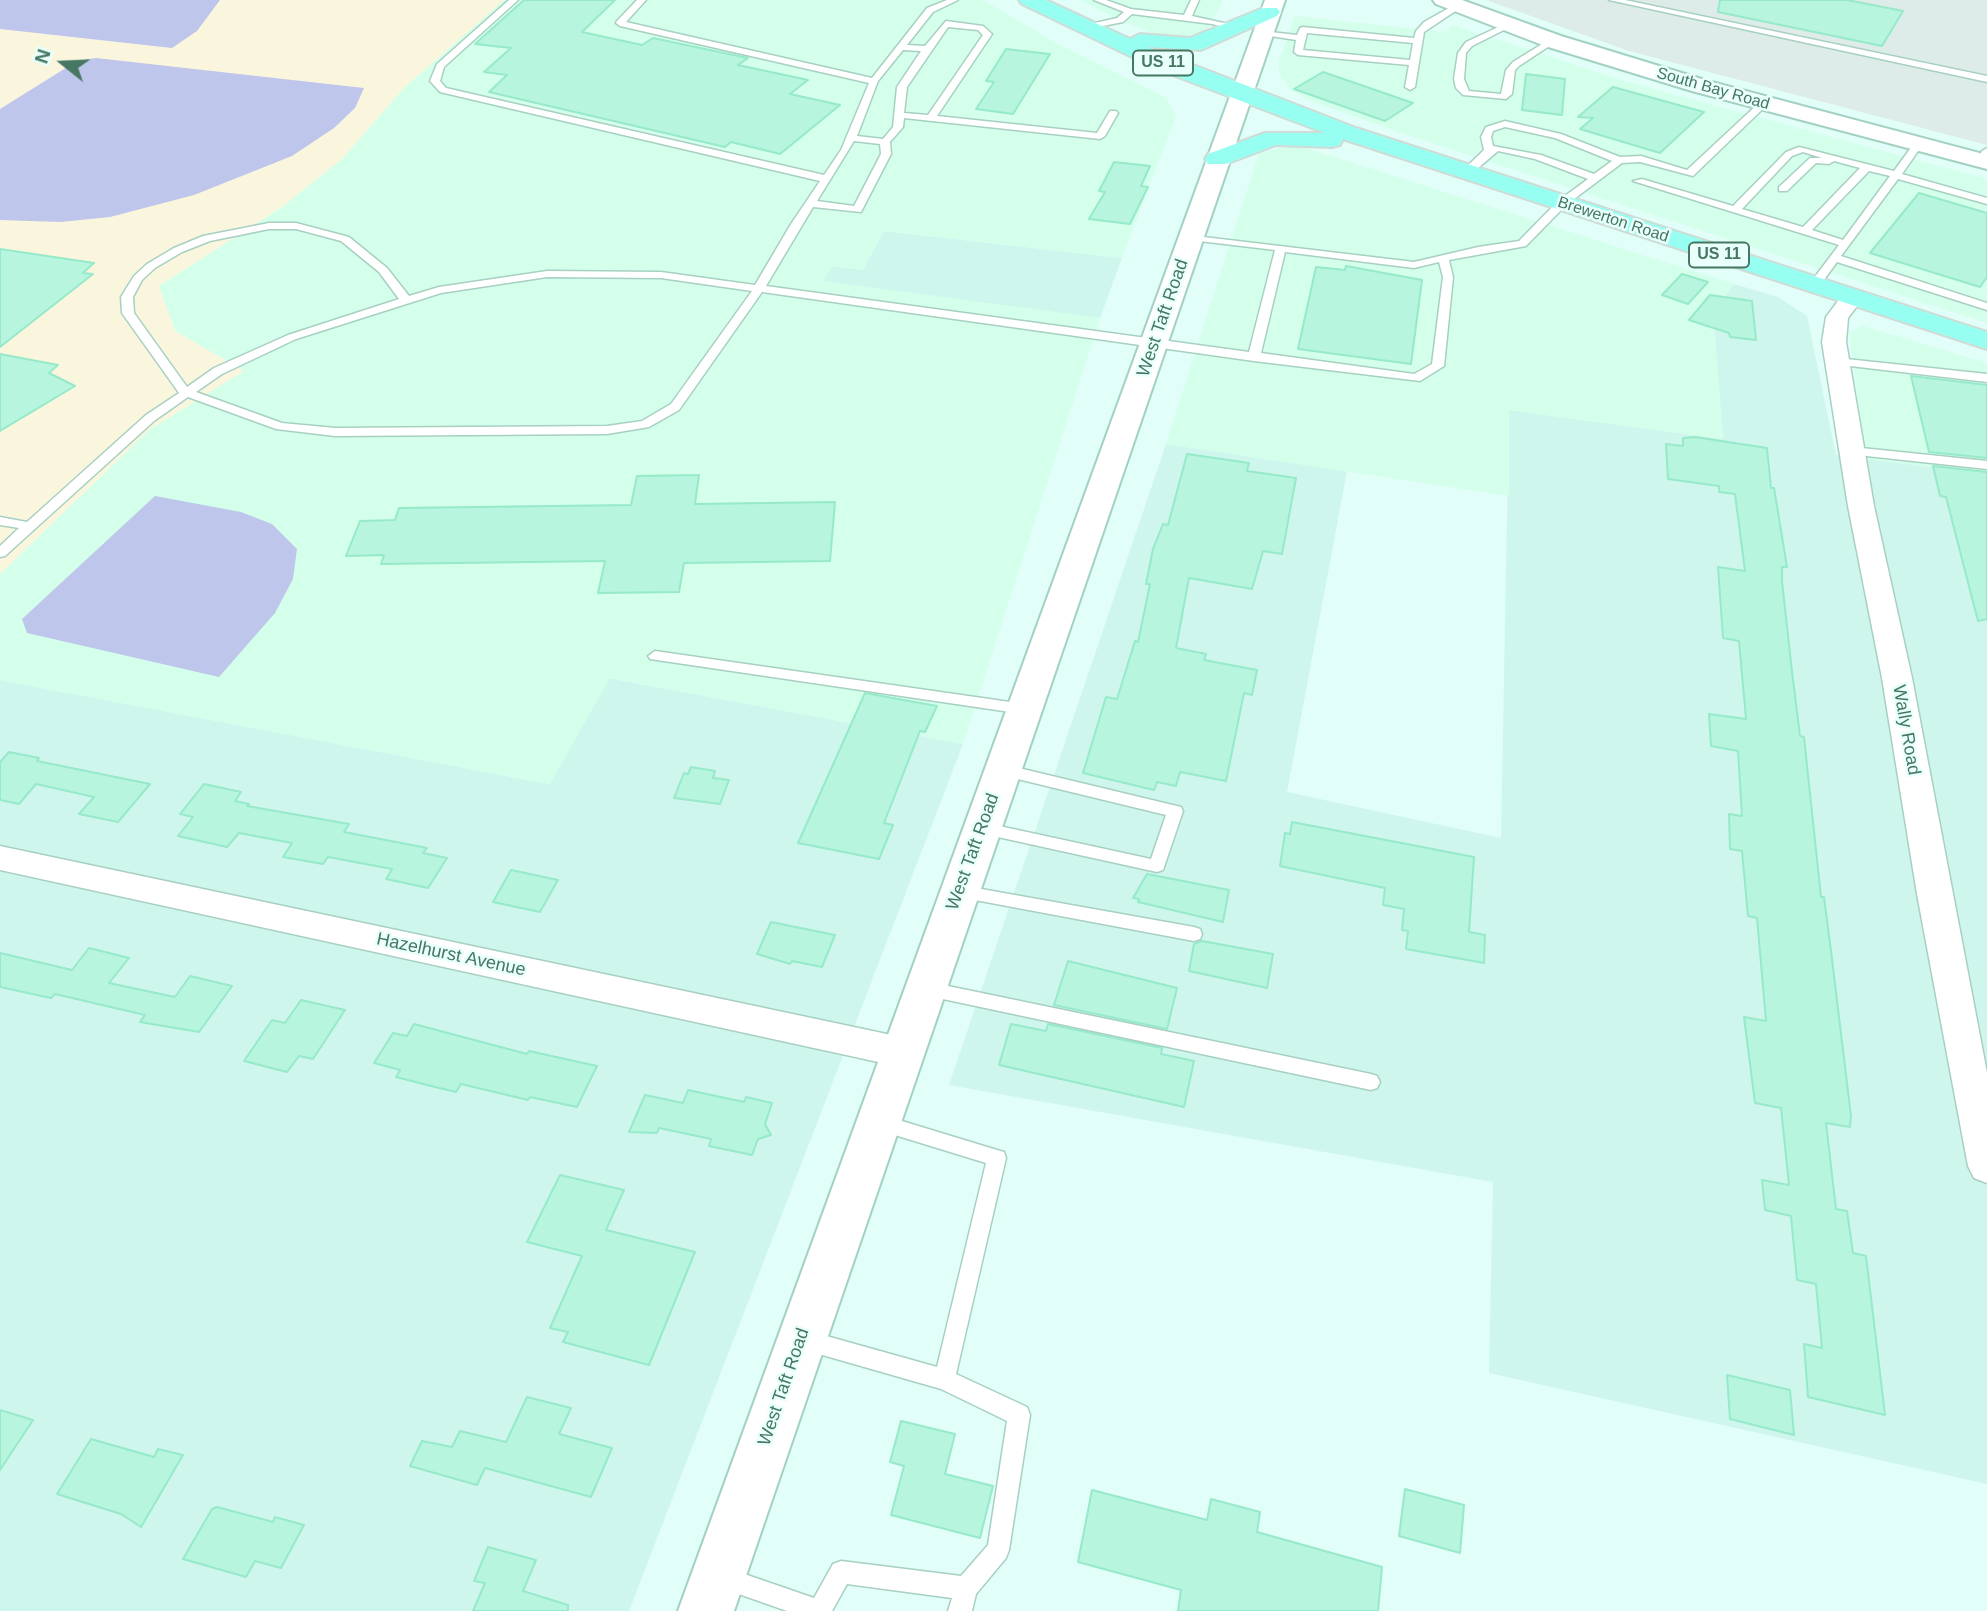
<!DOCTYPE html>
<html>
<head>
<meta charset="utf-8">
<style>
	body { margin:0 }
	#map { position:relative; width:1987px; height:1611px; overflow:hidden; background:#e1fef9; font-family:Arial,sans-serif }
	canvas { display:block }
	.north { position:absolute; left:28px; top:28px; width:70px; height:70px; -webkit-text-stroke:5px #e9fffc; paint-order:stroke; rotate:288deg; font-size:19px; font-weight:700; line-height:28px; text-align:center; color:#467763 }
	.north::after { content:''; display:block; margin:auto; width:24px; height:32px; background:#467763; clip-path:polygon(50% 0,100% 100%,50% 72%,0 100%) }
</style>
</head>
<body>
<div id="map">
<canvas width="1987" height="1611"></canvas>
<div class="north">N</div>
</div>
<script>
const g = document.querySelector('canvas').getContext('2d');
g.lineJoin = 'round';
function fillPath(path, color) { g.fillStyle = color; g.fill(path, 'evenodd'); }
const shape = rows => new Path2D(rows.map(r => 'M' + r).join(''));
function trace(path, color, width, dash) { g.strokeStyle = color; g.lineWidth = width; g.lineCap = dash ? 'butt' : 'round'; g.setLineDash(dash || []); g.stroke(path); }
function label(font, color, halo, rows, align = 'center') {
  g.font = font + ' Arial,sans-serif'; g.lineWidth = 5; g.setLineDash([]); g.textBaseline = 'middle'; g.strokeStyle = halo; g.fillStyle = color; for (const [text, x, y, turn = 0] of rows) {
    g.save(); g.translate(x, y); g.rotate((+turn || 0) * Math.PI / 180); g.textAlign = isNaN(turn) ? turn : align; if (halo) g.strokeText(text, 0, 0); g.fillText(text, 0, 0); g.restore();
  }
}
fillPath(shape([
	[883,231,1122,258,1100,318,822,282,832,266,863,270],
	[1734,284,1778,297,1807,316,1836,455,1987,474,1987,1484,1489,1373,1493,1182,949,1085,1166,444,1347,471,1287,792,1501,838,1509,410,1723,439,1713,311],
	[608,678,963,744,629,1611,0,1611,0,680,549,784]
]), '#cff6ed');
fillPath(shape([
	[503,0,983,0,1061,46,1166,98,1176,115,1122,258,884,231,863,270,832,266,823,281,1100,318,963,744,610,678,550,784,0,680,0,574,149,430,243,371,175,331,158,286,282,207,342,159,403,89],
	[1081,0,1223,0,1210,25,1196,39,1168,39,1119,20],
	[1295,16,1445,32,1452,25,1628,82,1987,179,1987,323,1398,132,1308,100,1291,90,1279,74,1279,61],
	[1296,145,1734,284,1713,311,1723,439,1509,410,1509,496,1166,444,1259,153],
	[1863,326,1987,363,1987,474,1866,459,1849,332]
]), '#d4ffeb');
fillPath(shape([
	[1486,0,1987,0,1987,145,1629,51]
]), '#ddece8');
fillPath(shape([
	[0,0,504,0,403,89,342,159,282,207,159,286,175,331,244,371,149,430,0,574]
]), '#faf6de');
fillPath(shape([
	[0,0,220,0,197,31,172,48,0,29],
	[96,58,364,88,355,108,334,128,292,156,194,195,110,217,61,222,0,220,0,109,77,61],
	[155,496,241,512,272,524,297,549,293,579,275,613,219,677,27,633,22,619]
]), '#bfc6ec');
const building = shape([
	[524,0,615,0,582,32,642,45,653,38,748,58,738,65,808,80,790,94,840,105,780,154,731,142,725,147,489,92,507,75,484,72,511,48,475,44,524,0],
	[1720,0,1847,0,1903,11,1882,46,1718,12,1720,0],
	[1006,49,1050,54,1013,114,976,109,994,82,986,81,1006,49],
	[1323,72,1413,103,1385,121,1294,89,1323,72],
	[1526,74,1565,79,1562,115,1522,110,1526,74],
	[1613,87,1704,112,1660,153,1580,129,1593,118,1578,117,1613,87],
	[1114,162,1150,166,1141,186,1148,187,1130,224,1089,219,1105,192,1099,191,1114,162],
	[1919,193,1987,213,1987,277,1980,287,1870,253,1919,193],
	[0,249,94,263,83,273,93,274,0,347,0,249],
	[1346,266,1422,280,1411,364,1298,349,1316,267,1345,270,1346,266],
	[1682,274,1708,282,1688,304,1662,295,1682,274],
	[1710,295,1752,301,1756,340,1730,337,1729,333,1689,320,1710,295],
	[0,354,58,365,49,373,75,386,0,431,0,354],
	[1911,376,1987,385,1987,458,1929,452,1911,376],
	[1695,437,1767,448,1771,488,1774,488,1787,567,1782,567,1782,581,1791,663,1800,736,1804,737,1821,897,1824,897,1832,959,1851,1116,1850,1127,1826,1123,1836,1209,1847,1211,1853,1253,1866,1256,1885,1415,1808,1397,1804,1344,1822,1348,1816,1284,1797,1280,1791,1216,1765,1210,1762,1180,1789,1185,1781,1108,1755,1103,1744,1017,1766,1021,1757,918,1748,916,1742,851,1730,849,1729,814,1742,816,1738,751,1711,746,1709,714,1746,719,1739,641,1723,638,1718,567,1745,571,1735,494,1719,492,1719,486,1668,479,1666,444,1683,446,1683,438,1695,437],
	[1187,454,1249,463,1247,471,1296,478,1282,554,1263,551,1252,589,1189,578,1176,648,1206,654,1204,660,1257,670,1252,695,1244,693,1226,781,1180,772,1176,786,1157,782,1154,790,1083,773,1106,697,1117,699,1135,641,1138,642,1150,584,1146,584,1153,549,1163,524,1168,525,1187,454],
	[1933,466,1987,472,1987,619,1978,621,1946,497,1940,496,1933,466],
	[699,475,695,504,835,502,830,561,684,563,679,592,598,593,605,561,381,564,384,555,346,556,360,521,395,520,399,508,631,505,637,476,699,475],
	[865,693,937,706,925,732,920,731,884,823,893,825,879,859,798,843,865,693],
	[9,752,39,758,37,761,150,784,118,822,79,814,94,797,36,784,19,804,0,800,0,762,9,752],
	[691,767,715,771,713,778,729,780,720,804,674,798,684,773,688,774,691,767],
	[204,784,241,792,235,801,249,804,247,806,349,824,344,832,427,848,423,853,447,858,428,888,386,879,392,869,328,857,323,864,283,857,292,843,239,833,227,847,178,836,193,817,180,814,204,784],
	[1292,822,1474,857,1469,932,1485,935,1484,963,1406,949,1408,931,1402,930,1404,909,1383,905,1385,888,1280,866,1285,833,1290,834,1292,822],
	[511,870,558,880,540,912,493,902,511,870],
	[1147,874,1229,890,1223,922,1138,902,1139,899,1133,898,1147,874],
	[771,922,835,935,822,967,792,961,790,964,757,954,771,922],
	[1202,941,1273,954,1267,988,1189,971,1194,944,1202,941],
	[89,948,129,958,109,983,175,997,190,976,232,986,199,1032,140,1022,145,1015,55,994,51,998,0,987,0,953,72,970,89,948],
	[1068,961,1177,988,1167,1029,1054,1005,1068,961],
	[301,1000,345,1010,313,1059,299,1056,287,1072,244,1061,272,1020,285,1023,301,1000],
	[414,1024,527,1054,529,1051,597,1066,577,1107,530,1097,528,1100,461,1084,456,1092,435,1087,396,1077,400,1070,374,1063,393,1033,407,1036,414,1024],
	[1011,1024,1046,1031,1048,1024,1162,1048,1161,1054,1194,1061,1184,1107,999,1065,1011,1024],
	[688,1090,744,1102,746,1097,772,1103,765,1124,771,1135,758,1139,752,1155,709,1146,711,1139,659,1128,657,1133,629,1132,645,1095,683,1103,688,1090],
	[560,1175,624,1190,606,1230,695,1252,649,1365,563,1342,568,1332,550,1328,582,1256,527,1242,560,1175],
	[1727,1375,1790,1390,1794,1435,1730,1419,1727,1375],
	[527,1397,571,1408,559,1434,612,1448,591,1497,485,1468,477,1485,410,1466,422,1441,452,1447,460,1431,506,1442,527,1397],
	[0,1410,33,1420,0,1470,0,1410],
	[901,1421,955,1434,945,1474,993,1486,980,1538,891,1515,904,1466,890,1462,901,1421],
	[91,1439,154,1457,158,1449,183,1455,141,1527,121,1514,57,1494,91,1439],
	[1405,1489,1464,1505,1460,1553,1399,1536,1405,1489],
	[1092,1490,1207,1520,1211,1499,1260,1512,1257,1532,1382,1567,1378,1611,1178,1611,1181,1590,1078,1562,1092,1490],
	[217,1507,273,1522,275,1517,304,1525,281,1568,255,1561,246,1577,183,1559,212,1509,217,1507],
	[488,1547,536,1560,523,1591,568,1605,568,1611,473,1611,485,1583,474,1581,488,1547]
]);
fillPath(building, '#b7f5df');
trace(building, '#96e9c9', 2);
const service = shape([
	[509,0,518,0,444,67,440,81,446,88,824,175,841,150,869,83,620,26,616,23,617,21,637,0,646,0,626,22,872,78,927,8,947,0,958,0,933,12,907,45,925,46,946,21,983,26,992,34,937,116,1097,133,1110,111,1116,111,1118,113,1105,136,1100,139,904,118,903,127,890,142,891,154,861,212,813,207,766,286,1249,352,1275,250,1191,240,1187,239,1187,235,1414,262,1478,247,1519,241,1558,201,1588,179,1535,159,1498,151,1471,174,1463,174,1463,170,1484,150,1481,137,1486,127,1505,121,1561,134,1620,157,1641,156,1687,170,1761,101,1769,103,1693,176,1640,162,1622,163,1566,205,1526,246,1449,260,1453,277,1444,366,1420,381,1254,361,762,292,679,410,649,427,607,434,335,436,276,429,188,397,154,421,5,556,0,557,0,546,19,528,0,525,0,517,27,522,146,415,179,393,122,313,121,297,134,276,147,264,174,248,203,236,269,223,296,223,349,237,387,268,409,296,439,287,547,271,661,272,755,285,791,224,820,181,440,92,430,81,437,64,509,0],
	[948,27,978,30,983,35,928,115,904,113,907,87,948,27],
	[903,50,921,51,897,87,893,127,883,139,857,136,878,81,903,50],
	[1505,127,1555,138,1612,161,1594,174,1541,155,1493,146,1491,137,1493,131,1505,127],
	[854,141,880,144,881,154,854,206,817,201,854,141],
	[269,229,296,229,341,241,379,272,399,299,288,335,214,368,187,387,134,313,133,297,142,280,155,268,182,252,210,241,269,229],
	[1285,252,1414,268,1439,262,1443,277,1432,364,1414,374,1261,353,1285,252],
	[547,277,661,278,752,291,671,404,642,421,607,426,335,428,282,423,196,392,222,374,296,339,441,293,547,277],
	[1094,0,1106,0,1131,9,1184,15,1191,0,1199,0,1192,16,1242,27,1238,30,1212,24,1132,14,1123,22,1082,30,1082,26,1117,18,1124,12,1094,0],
	[1609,0,1625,0,1987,76,1987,82,1609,0],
	[1456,4,1463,6,1424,32,1415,87,1410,90,1405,87,1409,65,1298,55,1294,52,1296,40,1258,34,1262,31,1297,35,1300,28,1303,27,1414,38,1416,31,1424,22,1456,4],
	[1307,33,1413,43,1410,60,1303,50,1307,33],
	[1507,23,1514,25,1472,46,1466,53,1464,79,1469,91,1501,94,1506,70,1513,62,1550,39,1557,41,1519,66,1515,70,1512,94,1506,99,1463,95,1456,88,1454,79,1458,53,1466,42,1507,23],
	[1915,142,1923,144,1902,174,1987,198,1987,204,1898,179,1841,256,1987,303,1987,310,1837,262,1818,288,1810,288,1808,286,1839,245,1633,181,1642,179,1733,206,1786,152,1799,147,1894,171,1915,142],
	[1803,152,1822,158,1810,158,1779,187,1779,191,1787,191,1816,163,1829,164,1834,161,1860,168,1803,227,1742,209,1792,156,1803,152],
	[1869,171,1890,176,1843,240,1812,230,1869,171],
	[1987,148,1987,160,1978,162,1977,160,1982,151,1987,148],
	[1837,358,1987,374,1987,382,1833,364,1831,362,1837,358],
	[1852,447,1987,461,1987,469,1848,454,1846,451,1852,447],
	[655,651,1024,704,1031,709,1024,714,650,659,648,656,655,651],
	[1002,764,1181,807,1183,811,1163,870,1157,872,975,832,973,828,975,824,981,822,1151,859,1166,815,997,774,994,770,1002,764],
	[959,885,1194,927,1200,929,1202,934,1200,939,1194,941,959,897,953,896,951,891,953,886,959,885],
	[924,981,1371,1074,1377,1076,1380,1082,1377,1088,1371,1090,924,995,918,993,915,988,918,983,924,981],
	[879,1114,997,1150,1004,1152,1006,1158,956,1374,1027,1407,1030,1415,1009,1550,1006,1558,976,1594,972,1611,948,1611,952,1598,847,1584,832,1611,787,1611,716,1586,713,1578,716,1570,724,1567,814,1598,833,1564,841,1561,961,1576,988,1545,1007,1421,941,1389,805,1350,798,1347,795,1340,798,1333,805,1330,937,1367,986,1163,872,1128,870,1122,872,1116,879,1114]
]);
const minor = shape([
	[1852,291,1863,298,1848,318,1846,342,1874,506,1912,678,1987,1073,1987,1183,1974,1178,1968,1166,1917,894,1882,678,1848,506,1822,342,1826,317,1844,293,1852,291],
	[0,846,901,1037,914,1041,919,1052,914,1063,901,1067,0,870,0,846]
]);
const secondary = shape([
	[1265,0,1285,0,734,1611,678,1611,1265,0],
	[1433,0,1462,0,1561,36,1708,81,1987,155,1987,169,1692,91,1545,46,1436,4,1433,0]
]);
const primary = shape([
	[1019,0,1046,0,1130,39,1140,34,1190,38,1263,8,1277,8,1280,12,1277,16,1201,50,1147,47,1356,128,1987,332,1987,349,1343,139,1340,145,1332,147,1276,145,1226,164,1208,164,1205,159,1208,154,1265,133,1325,133,1157,69,1022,4,1019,0]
]);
trace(service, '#a7d0c2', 3);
trace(minor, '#a7d0c2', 3);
trace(secondary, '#a2d1c2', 4);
trace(primary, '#cfdcd6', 4);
fillPath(service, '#fff');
fillPath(minor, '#fff');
fillPath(secondary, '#fff');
fillPath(primary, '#97fff1');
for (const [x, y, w] of [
	[1163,63,60],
	[1719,255,60]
]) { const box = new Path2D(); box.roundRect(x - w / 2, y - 12.5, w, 25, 5); g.fillStyle = '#e9fffc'; g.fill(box); trace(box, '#467763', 2); }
label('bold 16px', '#467763', null, [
	["US 11",1163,63],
	["US 11",1719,255]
]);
label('16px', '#467763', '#e9fffc', [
	["South Bay Road",1713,89,16],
	["Brewerton Road",1613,220,18]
]);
label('18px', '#467763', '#e9fffc', [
	["West Taft Road",1163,318,-71],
	["Wally Road",1906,730,80],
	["West Taft Road",973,852,-70],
	["Hazelhurst Avenue",451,955,12],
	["West Taft Road",784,1387,-71]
]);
</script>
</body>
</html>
